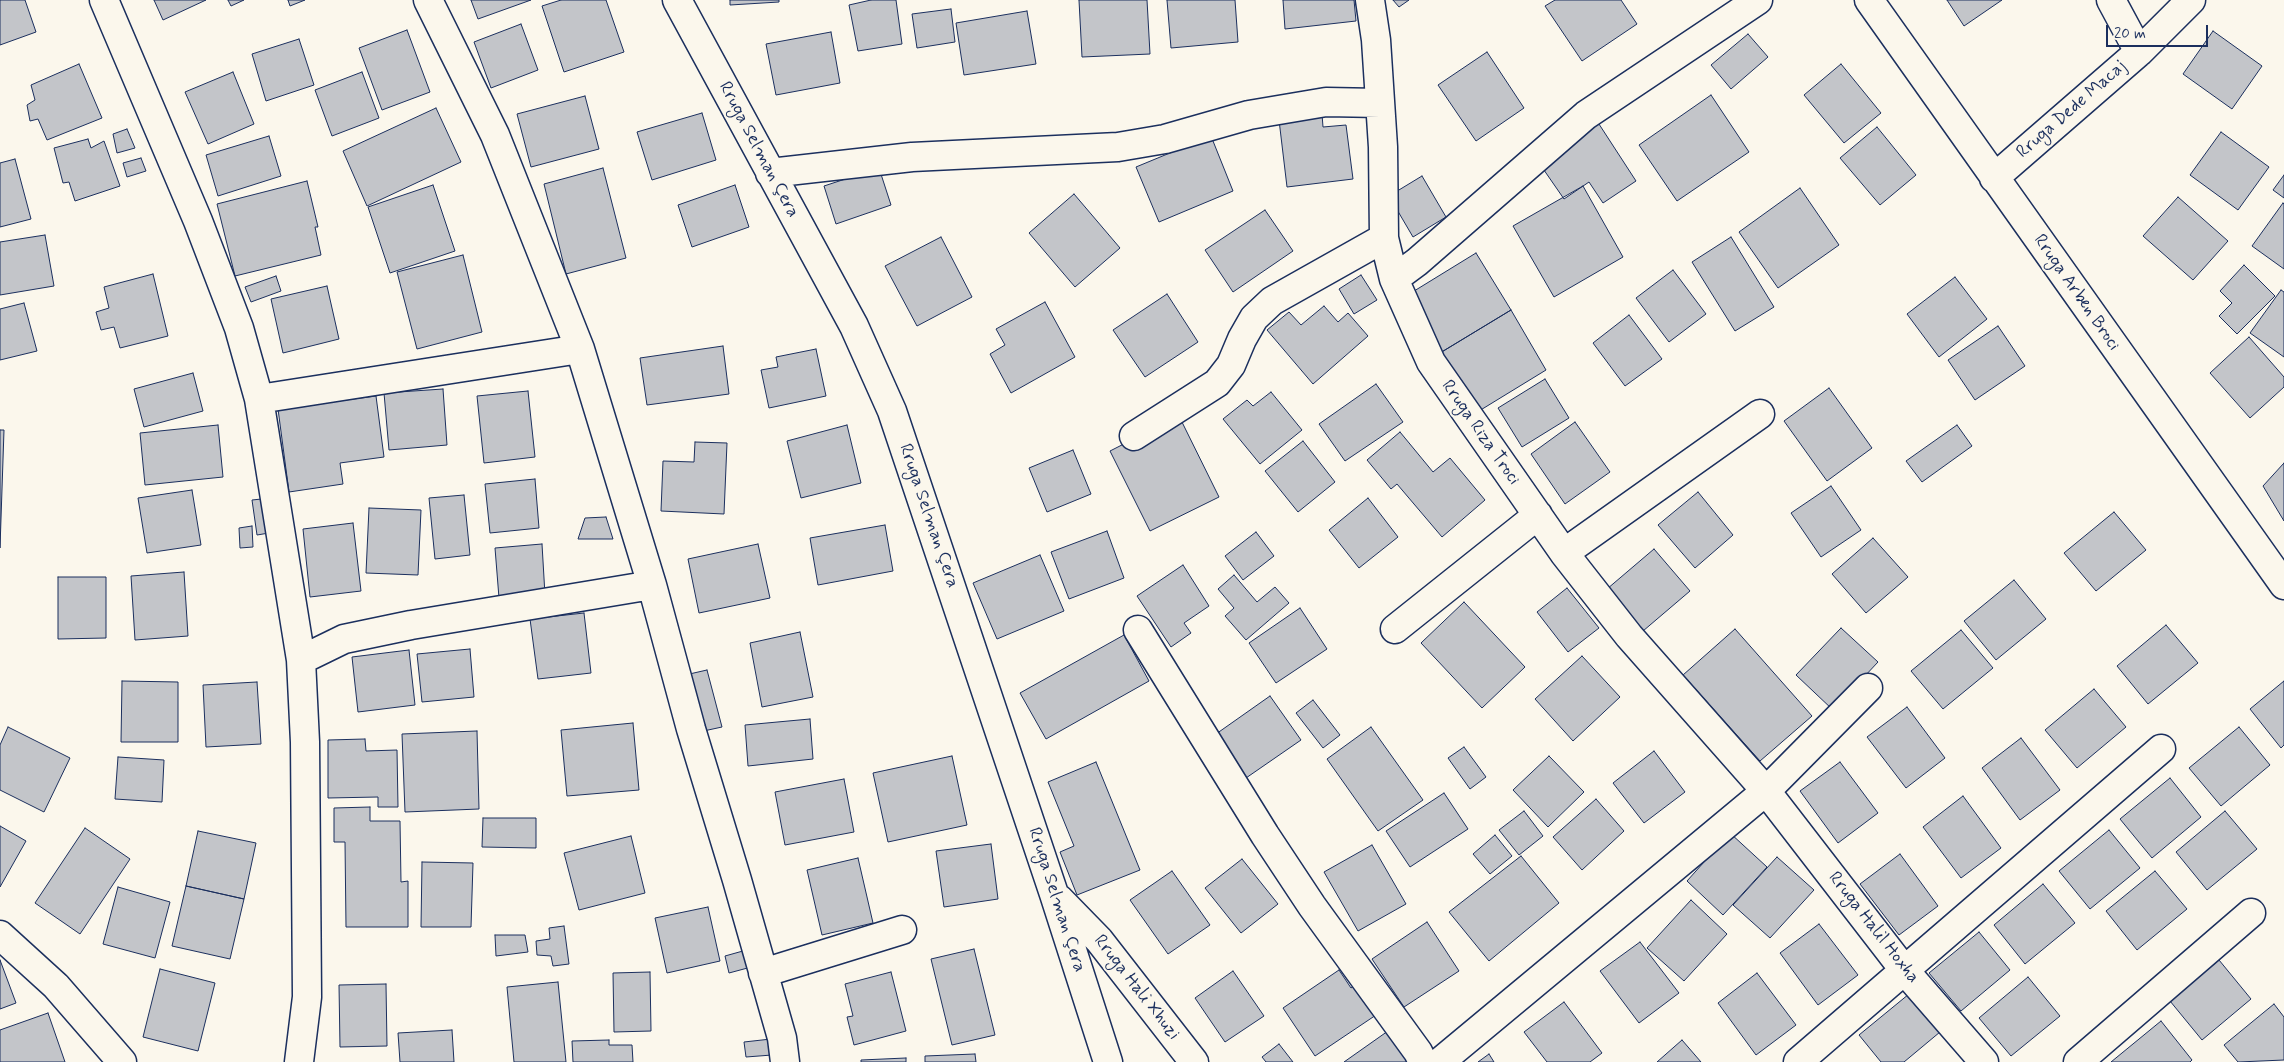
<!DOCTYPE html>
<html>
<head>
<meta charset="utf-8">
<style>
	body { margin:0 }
	#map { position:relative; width:2284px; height:1062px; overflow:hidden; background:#fbf7ec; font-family:Mynerve,sans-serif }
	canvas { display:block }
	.scale { position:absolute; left:2106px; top:25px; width:102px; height:22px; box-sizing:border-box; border:2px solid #1b2f5e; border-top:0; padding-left:6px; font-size:15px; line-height:18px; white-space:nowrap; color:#1b2f5e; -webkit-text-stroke:4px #fbf7ec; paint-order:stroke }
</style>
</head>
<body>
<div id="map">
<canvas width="2284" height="1062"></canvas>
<div class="scale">20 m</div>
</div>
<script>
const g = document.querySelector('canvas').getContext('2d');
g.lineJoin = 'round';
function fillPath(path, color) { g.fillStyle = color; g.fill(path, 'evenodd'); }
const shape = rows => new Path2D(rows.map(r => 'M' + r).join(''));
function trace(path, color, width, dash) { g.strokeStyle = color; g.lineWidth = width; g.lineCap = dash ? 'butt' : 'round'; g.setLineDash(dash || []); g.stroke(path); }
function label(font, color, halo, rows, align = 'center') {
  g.font = font + ' Mynerve,sans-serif'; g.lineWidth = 4; g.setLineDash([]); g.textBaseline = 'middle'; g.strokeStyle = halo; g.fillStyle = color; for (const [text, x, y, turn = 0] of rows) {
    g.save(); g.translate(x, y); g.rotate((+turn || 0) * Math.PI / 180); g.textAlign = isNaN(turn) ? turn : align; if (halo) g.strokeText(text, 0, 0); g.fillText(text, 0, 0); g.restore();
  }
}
const building = shape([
	[0,0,25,0,36,32,0,45,0,0],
	[154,0,206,0,163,20,154,0],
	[228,0,244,0,231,6,228,0],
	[288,0,305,0,290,6,288,0],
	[471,0,531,0,478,19,471,0],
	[561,0,606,0,624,52,564,72,542,6,561,0],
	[730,0,779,0,779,2,730,5,730,0],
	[871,0,896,0,902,44,858,51,849,5,871,0],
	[1079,0,1147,0,1150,54,1082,57,1079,0],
	[1167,0,1235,0,1238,42,1171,48,1167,0],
	[1283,0,1354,0,1356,21,1285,29,1283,0],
	[1393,0,1409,0,1399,7,1393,0],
	[1555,0,1621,0,1637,24,1582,61,1545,6,1555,0],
	[1947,0,2002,0,1964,26,1947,0],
	[951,9,955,42,917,48,912,14,951,9],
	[1027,11,1036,64,964,75,956,23,1027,11],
	[521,24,538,70,491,88,474,42,521,24],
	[407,30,430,92,382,110,359,48,407,30],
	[2213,31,2262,66,2232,109,2183,74,2213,31],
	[831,32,840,83,776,95,766,44,831,32],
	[1748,34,1768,57,1731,89,1711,65,1748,34],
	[299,39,314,85,266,101,252,54,299,39],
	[1487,52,1524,108,1476,141,1438,85,1487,52],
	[79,64,102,118,47,140,38,119,30,121,27,105,35,100,31,85,79,64],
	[1841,64,1881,113,1844,143,1804,95,1841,64],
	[233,72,254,124,208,144,185,92,233,72],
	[362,72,379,118,332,136,315,90,362,72],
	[1711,95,1749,152,1677,201,1639,145,1711,95],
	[585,96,599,149,531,167,517,114,585,96],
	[436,108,461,162,367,206,343,151,436,108],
	[702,113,716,160,652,180,637,132,702,113],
	[1322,114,1323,127,1346,125,1353,179,1287,187,1279,120,1322,114],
	[1597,121,1636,181,1603,203,1589,182,1564,199,1537,160,1597,121],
	[1877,127,1916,175,1880,205,1840,158,1877,127],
	[127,129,135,148,117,153,113,134,127,129],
	[2221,132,2269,167,2238,210,2190,175,2221,132],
	[269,136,281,176,218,196,206,155,269,136],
	[1211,136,1233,191,1159,222,1136,167,1211,136],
	[88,139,91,148,104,141,120,186,75,201,69,182,63,183,54,148,88,139],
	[141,158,146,171,127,177,123,163,141,158],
	[15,159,31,219,0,227,0,163,15,159],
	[603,168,626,258,566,274,544,184,603,168],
	[879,168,891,205,836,224,824,186,879,168],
	[2284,175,2284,198,2273,190,2284,175],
	[1422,176,1446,217,1413,237,1389,196,1422,176],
	[307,181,318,227,315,227,321,255,235,276,217,204,307,181],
	[433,185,455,251,390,273,368,207,433,185],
	[735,185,749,227,692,247,678,205,735,185],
	[1583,186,1623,257,1554,297,1513,226,1583,186],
	[1800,188,1839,245,1778,288,1739,232,1800,188],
	[1074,194,1120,248,1075,287,1029,233,1074,194],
	[2178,197,2228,241,2193,280,2143,236,2178,197],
	[2283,203,2284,204,2284,269,2252,246,2283,203],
	[1265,210,1293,251,1233,292,1205,250,1265,210],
	[45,235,54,286,0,295,0,242,45,235],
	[941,237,972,297,917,326,885,266,941,237],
	[1731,237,1774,307,1735,331,1692,262,1731,237],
	[1476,253,1511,310,1440,353,1406,296,1476,253],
	[463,255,482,332,417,349,397,272,463,255],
	[2244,265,2275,296,2237,334,2219,316,2232,303,2220,291,2244,265],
	[1673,270,1706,314,1669,342,1636,298,1673,270],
	[153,274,168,336,120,348,114,327,101,330,96,312,109,308,104,287,153,274],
	[1361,275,1377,300,1354,314,1339,289,1361,275],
	[276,276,281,291,251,302,245,287,276,276],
	[1955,277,1987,319,1939,357,1907,314,1955,277],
	[327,286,339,339,283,353,271,299,327,286],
	[2281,290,2284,292,2284,357,2250,333,2281,290],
	[1167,294,1198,342,1145,377,1113,330,1167,294],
	[1045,302,1075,357,1011,393,990,354,1005,345,996,329,1045,302],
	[24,303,37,351,0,360,0,309,24,303],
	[1324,306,1338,322,1348,313,1368,336,1313,384,1267,330,1289,312,1301,325,1324,306],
	[1511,310,1546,370,1479,411,1440,353,1511,310],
	[1629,315,1662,359,1625,386,1593,343,1629,315],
	[1998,326,2025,366,1975,400,1948,360,1998,326],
	[2249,337,2284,377,2284,387,2250,418,2210,373,2249,337],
	[723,346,729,394,647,405,640,358,723,346],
	[816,349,826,396,769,408,761,370,778,367,776,357,816,349],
	[193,373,203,411,144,427,134,389,193,373],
	[1545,379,1569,418,1522,447,1498,408,1545,379],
	[1376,384,1403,422,1345,461,1319,424,1376,384],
	[1829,388,1872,448,1827,481,1784,421,1829,388],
	[443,389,447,445,389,450,384,393,443,389],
	[528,391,535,457,484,463,477,396,528,391],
	[1271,392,1302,430,1260,464,1223,419,1247,400,1253,406,1271,392],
	[376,396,384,457,340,463,343,484,289,492,278,409,376,396],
	[1179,416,1219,497,1150,531,1110,451,1179,416],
	[1575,422,1610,472,1565,504,1531,454,1575,422],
	[218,425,223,477,145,485,140,433,218,425],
	[847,425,861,483,801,498,787,441,847,425],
	[1957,425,1972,446,1922,482,1906,461,1957,425],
	[0,430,4,430,0,548,0,430],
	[1400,432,1433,472,1450,458,1485,500,1442,537,1397,484,1391,489,1367,460,1400,432],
	[1303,441,1335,482,1298,512,1265,471,1303,441],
	[695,442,727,443,724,514,661,511,663,461,694,462,695,442],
	[1073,450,1091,494,1047,512,1029,468,1073,450],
	[2284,463,2284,521,2263,486,2284,463],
	[535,479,539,528,490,533,485,484,535,479],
	[1831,486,1861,530,1821,557,1791,513,1831,486],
	[192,490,201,545,147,553,138,498,192,490],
	[1698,492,1733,535,1695,568,1658,525,1698,492],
	[464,495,470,555,435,559,429,498,464,495],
	[271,498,275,532,257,535,252,500,271,498],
	[1368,498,1398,537,1359,568,1329,530,1368,498],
	[369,508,421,510,418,575,366,573,369,508],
	[2114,512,2146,550,2096,591,2064,553,2114,512],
	[606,517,613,539,578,539,585,518,606,517],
	[353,523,361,591,310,597,303,529,353,523],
	[885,525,893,571,818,585,810,538,885,525],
	[252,526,253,547,240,548,239,528,252,526],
	[1107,531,1124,578,1069,599,1051,552,1107,531],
	[1256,532,1274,556,1243,580,1225,556,1256,532],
	[1873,538,1908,577,1866,613,1832,574,1873,538],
	[542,544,545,595,499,598,495,548,542,544],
	[758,544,770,598,699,613,688,559,758,544],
	[1654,549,1690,591,1643,631,1607,589,1654,549],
	[1040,555,1064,611,997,639,973,583,1040,555],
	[1183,565,1209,606,1184,623,1191,633,1171,647,1137,596,1183,565],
	[184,572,188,636,135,640,131,576,184,572],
	[1234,575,1257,602,1275,587,1289,603,1246,640,1225,616,1234,608,1218,589,1234,575],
	[58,577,106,577,106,638,58,639,58,577],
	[2014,580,2046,619,1996,660,1964,621,2014,580],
	[1567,588,1599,628,1568,652,1537,612,1567,588],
	[1464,602,1525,667,1482,708,1421,643,1464,602],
	[1300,608,1327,649,1276,683,1249,643,1300,608],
	[584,613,591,673,538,679,530,619,584,613],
	[2166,625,2198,663,2148,704,2117,666,2166,625],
	[1841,628,1878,662,1833,710,1796,675,1841,628],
	[1735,629,1812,716,1760,761,1683,675,1735,629],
	[1961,630,1993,668,1943,709,1911,671,1961,630],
	[800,632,813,697,762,707,750,643,800,632],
	[1124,635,1149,681,1046,739,1020,693,1124,635],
	[470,649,474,697,422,702,417,654,470,649],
	[409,650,415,705,358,712,352,657,409,650],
	[1582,656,1620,697,1573,741,1535,699,1582,656],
	[707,670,722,727,699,732,685,675,707,670],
	[122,681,178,682,178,742,121,742,122,681],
	[2284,681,2284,745,2281,748,2250,709,2284,681],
	[257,682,261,744,206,747,203,685,257,682],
	[2094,689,2126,727,2077,768,2045,730,2094,689],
	[1270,696,1301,740,1246,778,1216,734,1270,696],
	[1313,700,1340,735,1323,748,1296,713,1313,700],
	[1907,707,1945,758,1906,788,1867,737,1907,707],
	[810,719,813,759,748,766,745,725,810,719],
	[633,723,639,790,567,796,561,730,633,723],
	[8,727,70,758,44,812,0,790,0,745,8,727],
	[1371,727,1423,800,1378,831,1327,759,1371,727],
	[2239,727,2270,765,2221,806,2189,768,2239,727],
	[477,731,479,809,405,812,402,734,477,731],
	[2021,738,2060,790,2020,820,1982,768,2021,738],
	[365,739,366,751,397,750,398,807,378,807,378,797,328,798,328,740,365,739],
	[1464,747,1486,777,1470,789,1448,758,1464,747],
	[1654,751,1685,792,1644,823,1613,783,1654,751],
	[952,756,967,825,888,842,873,773,952,756],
	[1549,756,1584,792,1548,827,1513,790,1549,756],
	[118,757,164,760,162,802,115,799,118,757],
	[1096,762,1140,870,1077,895,1060,852,1074,846,1048,782,1096,762],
	[1840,762,1878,813,1838,843,1800,791,1840,762],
	[2170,778,2201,817,2152,858,2120,819,2170,778],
	[844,779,854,832,785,845,775,792,844,779],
	[1444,793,1468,829,1410,867,1386,831,1444,793],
	[1963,796,2001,848,1961,878,1923,827,1963,796],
	[1596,799,1624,831,1582,870,1553,837,1596,799],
	[370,807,370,821,400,821,401,882,408,881,408,927,346,927,345,842,334,842,334,808,370,807],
	[1524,811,1543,836,1519,855,1499,830,1524,811],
	[2225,811,2257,849,2207,890,2176,852,2225,811],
	[483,818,536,818,536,848,482,847,483,818],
	[0,826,26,841,0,887,0,826],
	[85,828,130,859,80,934,35,903,85,828],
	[2109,830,2140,868,2090,909,2059,871,2109,830],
	[198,831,256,843,244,899,186,886,198,831],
	[1730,833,1767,867,1723,915,1687,881,1730,833],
	[1495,835,1512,856,1490,874,1473,854,1495,835],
	[631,836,645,893,579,910,564,853,631,836],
	[991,844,998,899,944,907,936,851,991,844],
	[1372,845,1406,904,1358,931,1324,872,1372,845],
	[1900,854,1938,906,1899,935,1860,884,1900,854],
	[1521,856,1559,903,1489,961,1449,912,1521,856],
	[1777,857,1814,890,1770,938,1733,905,1777,857],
	[858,858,873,923,822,935,807,870,858,858],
	[1242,859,1278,904,1241,933,1205,888,1242,859],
	[422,862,473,863,471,927,421,927,422,862],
	[1172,871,1210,925,1168,954,1130,900,1172,871],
	[2155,871,2187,909,2137,950,2106,911,2155,871],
	[2043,884,2075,923,2025,964,1994,925,2043,884],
	[186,886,244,899,230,959,172,946,186,886],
	[118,887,170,902,155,958,103,944,118,887],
	[1691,900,1727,934,1684,981,1647,948,1691,900],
	[708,907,720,961,667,973,655,918,708,907],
	[1427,922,1459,971,1404,1007,1372,959,1427,922],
	[1819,924,1858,975,1818,1005,1780,953,1819,924],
	[564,926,569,964,553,966,551,956,537,955,536,941,550,939,549,928,564,926],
	[1979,932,2010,970,1961,1011,1929,973,1979,932],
	[495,935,525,935,528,952,496,956,495,935],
	[1640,942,1679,993,1639,1023,1600,971,1640,942],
	[750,949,755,966,729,973,725,956,750,949],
	[974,949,995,1035,952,1045,931,959,974,949],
	[0,960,16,1003,0,1009,0,960],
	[2219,960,2251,999,2202,1040,2170,1001,2219,960],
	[160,969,215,983,198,1051,143,1037,160,969],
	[1339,970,1351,988,1359,982,1379,1013,1315,1056,1283,1008,1339,970],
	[1233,971,1264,1016,1225,1042,1195,998,1233,971],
	[650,972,651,1031,614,1032,613,973,650,972],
	[891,972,906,1031,854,1045,847,1017,853,1016,845,984,891,972],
	[1757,973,1796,1025,1756,1055,1718,1003,1757,973],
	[2028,977,2060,1016,2011,1056,1979,1018,2028,977],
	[558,982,566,1062,514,1062,507,987,558,982],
	[386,984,387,1046,340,1047,339,985,386,984],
	[1909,994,1940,1032,1904,1062,1881,1062,1859,1035,1909,994],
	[1564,1002,1602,1053,1590,1062,1547,1062,1524,1032,1564,1002],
	[2274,1004,2284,1017,2284,1060,2238,1062,2224,1045,2274,1004],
	[48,1013,65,1062,0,1062,0,1030,48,1013],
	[2161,1021,2192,1060,2190,1062,2111,1062,2161,1021],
	[452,1030,454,1062,400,1062,398,1033,452,1030],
	[1388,1031,1410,1062,1344,1062,1388,1031],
	[771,1039,772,1055,746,1057,744,1042,771,1039],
	[609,1040,609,1045,632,1045,633,1062,573,1062,572,1041,609,1040],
	[1682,1040,1701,1062,1657,1062,1682,1040],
	[1279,1044,1293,1062,1266,1062,1262,1057,1279,1044],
	[975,1054,976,1062,925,1062,925,1056,975,1054],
	[1489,1054,1494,1062,1478,1062,1489,1054],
	[906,1058,906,1062,861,1062,861,1060,906,1058]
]);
fillPath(building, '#c3c5c9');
trace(building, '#1b2f5e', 1);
const minor = shape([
	[104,0,198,221,239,328,259,399,301,660,305,742,307,997,299,1062],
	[428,0,495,135,580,349,652,585,691,729,737,880,782,1038,785,1062],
	[677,0,854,326,892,411,1054,894,1108,1062],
	[1370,0,1376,40,1383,147,1384,238,1394,279,1431,362,1564,553,1629,636,1766,791,1905,971,1984,1062],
	[1869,0,2284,585],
	[2111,0,2139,52],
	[770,173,912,157,1118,147,1165,139,1249,115,1326,102,1380,103],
	[1994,178,2139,52,2191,0],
	[1394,279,1417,262,1586,115,1758,0],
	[259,399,580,349],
	[1134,436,1217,383,1231,365,1242,339,1254,318,1272,301,1384,238],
	[1564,553,1760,414],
	[1395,629,1538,515],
	[1138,630,1265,835,1312,906,1418,1052,1423,1062],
	[301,660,344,639,411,625,652,585],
	[1059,899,1099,940,1194,1062],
	[0,935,56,986,122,1062],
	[763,973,902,930],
	[1440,1062,1766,791,1868,688],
	[1798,1062,2161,749],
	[2078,1062,2251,913]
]);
trace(minor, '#1b2f5e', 31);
trace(minor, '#fbf7ec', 28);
label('18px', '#1b2f5e', '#fbf7ec', [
	["Rruga Dede Macaj",2072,110,-41],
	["Rruga Selman Çera",758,150,62],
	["Rruga Arben Broci",2076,293,55],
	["Rruga Riza Troci",1480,433,55],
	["Rruga Selman Çera",928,516,71],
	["Rruga Selman Çera",1056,900,72],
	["Rruga Halil Hoxha",1873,928,52],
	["Rruga Hali Xhuzi",1136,988,52]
]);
</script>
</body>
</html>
